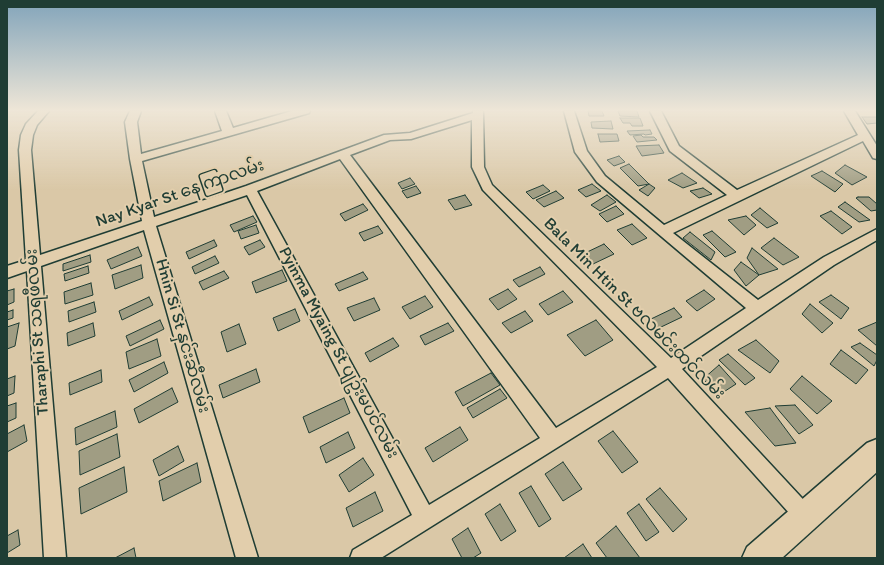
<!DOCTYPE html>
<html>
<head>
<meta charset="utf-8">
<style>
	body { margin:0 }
	#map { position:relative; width:884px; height:565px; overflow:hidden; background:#dac8a7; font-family:Itim,sans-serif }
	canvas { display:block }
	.frame { position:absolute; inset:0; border:8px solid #1f3d34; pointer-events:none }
</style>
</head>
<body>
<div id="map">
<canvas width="884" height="565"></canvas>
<div class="frame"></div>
</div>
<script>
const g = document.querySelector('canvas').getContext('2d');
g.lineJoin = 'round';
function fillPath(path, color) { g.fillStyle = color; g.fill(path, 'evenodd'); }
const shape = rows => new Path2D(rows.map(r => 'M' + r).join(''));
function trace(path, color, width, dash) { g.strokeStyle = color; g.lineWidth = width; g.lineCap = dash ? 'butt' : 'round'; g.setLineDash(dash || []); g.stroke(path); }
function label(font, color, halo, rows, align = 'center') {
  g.font = font + ' Itim,"Noto Sans Myanmar",sans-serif'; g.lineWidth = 4; g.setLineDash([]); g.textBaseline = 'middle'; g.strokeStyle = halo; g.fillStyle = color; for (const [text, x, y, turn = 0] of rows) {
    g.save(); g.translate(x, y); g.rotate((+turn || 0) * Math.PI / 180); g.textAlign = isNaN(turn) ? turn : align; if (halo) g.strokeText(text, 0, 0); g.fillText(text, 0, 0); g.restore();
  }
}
const building = shape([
	[588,111,602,111,604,116,589,116,588,111],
	[618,111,637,111,639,117,620,116,618,111],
	[862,117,877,117,877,123,867,124,862,117],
	[620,118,640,118,643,126,632,126,630,123,623,123,620,118],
	[611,121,613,129,592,128,591,122,611,121],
	[650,130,652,134,645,135,644,134,630,135,627,131,650,130],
	[598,134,617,134,619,141,600,142,598,134],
	[641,135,643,137,654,137,657,140,637,142,633,136,641,135],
	[659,145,664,153,642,156,636,146,659,145],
	[619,156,625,162,614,166,607,160,619,156],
	[629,164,649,184,638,186,620,168,629,164],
	[845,165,867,177,852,185,835,173,845,165],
	[822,171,843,184,835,192,811,176,822,171],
	[682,173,697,183,683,188,668,180,682,173],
	[410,178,415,184,402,189,398,183,410,178],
	[592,184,601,191,586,197,578,190,592,184],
	[649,184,655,188,648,196,639,190,649,184],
	[543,185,550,191,533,199,526,192,543,185],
	[416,186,421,193,407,198,402,191,416,186],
	[703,188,712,194,699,198,690,191,703,188],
	[556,191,564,198,544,207,536,200,556,191],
	[465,195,472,205,455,210,448,200,465,195],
	[607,195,616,202,600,211,591,205,607,195],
	[858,197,869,197,877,204,877,210,871,211,856,198,858,197],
	[845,202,870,220,859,222,838,207,845,202],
	[363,204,368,210,345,221,340,214,363,204],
	[616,206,624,214,607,222,599,214,616,206],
	[760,208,778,223,767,228,751,215,760,208],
	[831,211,852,227,842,234,820,216,831,211],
	[253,216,257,222,234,232,230,225,253,216],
	[746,216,756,225,744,235,728,220,746,216],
	[632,224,647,238,632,245,617,230,632,224],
	[256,225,259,233,241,239,238,231,256,225],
	[378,226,383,233,364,241,359,233,378,226],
	[712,231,736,252,725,257,703,235,712,231],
	[690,232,715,252,711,260,683,238,690,232],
	[774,238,799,257,783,265,761,248,774,238],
	[214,240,217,246,189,259,186,252,214,240],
	[260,240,265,247,249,255,244,247,260,240],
	[604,244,614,254,593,264,583,254,604,244],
	[138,247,142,256,111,269,107,260,138,247],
	[752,248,778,269,759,275,747,258,752,248],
	[90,255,91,262,63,271,63,264,90,255],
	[215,256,219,263,195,274,192,267,215,256],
	[741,262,759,275,746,286,734,270,741,262],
	[141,265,143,278,115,289,112,275,141,265],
	[88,266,89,273,65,281,64,274,88,266],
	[540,267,545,274,519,287,513,280,540,267],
	[282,270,287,281,256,293,252,282,282,270],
	[224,271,229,278,203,290,199,282,224,271],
	[363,272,368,279,339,291,335,284,363,272],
	[91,283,93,295,65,304,64,292,91,283],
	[14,289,14,302,7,305,7,291,14,289],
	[508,289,517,299,498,310,489,299,508,289],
	[704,290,715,299,697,311,686,301,704,290],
	[563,291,573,302,548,315,539,304,563,291],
	[831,295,849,308,841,319,819,302,831,295],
	[425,296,433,307,410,319,402,307,425,296],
	[149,297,153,305,122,320,119,311,149,297],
	[374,298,380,310,354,321,347,308,374,298],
	[94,302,96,312,69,322,68,311,94,302],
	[810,304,833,323,822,333,802,314,810,304],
	[674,308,682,317,659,328,651,319,674,308],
	[295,309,300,321,278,331,273,318,295,309],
	[13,310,13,318,7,320,7,312,13,310],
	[525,311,533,321,511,333,502,323,525,311],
	[160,320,164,329,130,346,126,336,160,320],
	[596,320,613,340,585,356,567,335,596,320],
	[877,322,877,346,858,330,877,322],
	[19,323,15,346,7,349,7,327,19,323],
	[93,323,95,336,68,346,67,333,93,323],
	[448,323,454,331,425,345,420,336,448,323],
	[239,324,246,344,227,352,221,332,239,324],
	[393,338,399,346,370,362,365,353,393,338],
	[157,339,161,356,129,369,126,352,157,339],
	[756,340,779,361,770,373,738,350,756,340],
	[860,343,877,355,877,360,874,366,851,347,860,343],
	[841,350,868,370,856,384,830,364,841,350],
	[728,354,755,378,745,385,719,360,728,354],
	[164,362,168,373,134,392,129,380,164,362],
	[719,365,736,384,719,395,703,379,719,365],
	[256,369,260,382,223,398,219,385,256,369],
	[101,370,102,382,70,395,69,383,101,370],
	[491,373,500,385,463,406,455,392,491,373],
	[15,376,14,393,7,396,7,379,15,376],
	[802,376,832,401,817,414,790,389,802,376],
	[172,388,178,402,139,423,134,409,172,388],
	[500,389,507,398,473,418,467,408,500,389],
	[344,398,350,413,309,433,303,417,344,398],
	[16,403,16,418,7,422,7,406,16,403],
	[795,405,813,425,799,434,775,406,795,405],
	[770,408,796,443,775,446,745,412,770,408],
	[115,411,117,427,76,445,75,428,115,411],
	[24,425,27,441,7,452,7,434,24,425],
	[460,427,468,440,433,462,425,448,460,427],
	[613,431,638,462,622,473,598,441,613,431],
	[348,432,355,448,326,463,320,447,348,432],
	[117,434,120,457,80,475,79,451,117,434],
	[178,446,184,461,159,476,153,460,178,446],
	[363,458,374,475,349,492,339,475,363,458],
	[563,462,582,489,563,501,545,474,563,462],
	[197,463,201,482,163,501,159,481,197,463],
	[124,467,127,492,81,514,79,488,124,467],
	[531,486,551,519,539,527,519,493,531,486],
	[660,488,687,519,673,532,646,499,660,488],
	[375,492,383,511,353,527,346,508,375,492],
	[500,504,516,531,501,541,485,514,500,504],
	[639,504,659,532,646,541,627,513,639,504],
	[616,526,640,558,607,558,596,543,616,526],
	[468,528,481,553,473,558,462,558,452,539,468,528],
	[18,530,20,545,7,553,7,536,18,530],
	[583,544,592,558,564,558,583,544],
	[134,548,136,558,115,558,134,548]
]);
fillPath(building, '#a09d83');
trace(building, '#1f3d34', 1);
const street = shape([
	[38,111,49,111,37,125,33,135,31,150,40,255,142,221,130,159,125,122,130,111,141,111,137,122,141,154,222,131,215,111,226,111,233,128,292,111,310,111,309,113,142,161,154,217,246,186,384,135,410,133,473,113,473,111,483,111,484,167,492,185,671,358,746,308,597,182,575,152,564,111,574,111,587,151,605,176,664,225,727,195,670,151,650,111,661,111,679,146,737,190,858,135,844,111,855,111,877,146,877,159,873,158,863,141,673,233,758,300,824,257,877,229,877,240,834,265,682,369,813,510,816,517,813,524,806,527,799,524,668,378,381,558,350,558,353,550,412,515,247,195,156,226,258,558,236,558,144,230,41,266,66,558,44,558,27,271,7,278,7,266,26,260,19,150,21,135,26,124,38,111],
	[472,120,472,167,483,190,657,367,556,428,350,155,390,140,411,139,472,120],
	[340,159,540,438,429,505,257,191,340,159]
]);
const secondary = shape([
	[877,439,877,472,782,558,742,558,747,547,867,443,877,439]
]);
trace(street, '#1f3d34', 3);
trace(secondary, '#1f3d34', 3);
fillPath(street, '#e2ceac');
fillPath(secondary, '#e2ceac');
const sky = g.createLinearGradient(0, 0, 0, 190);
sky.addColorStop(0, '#82a4ba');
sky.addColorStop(0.58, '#eee6d7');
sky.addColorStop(1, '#eee6d700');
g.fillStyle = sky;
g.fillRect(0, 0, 884, 190);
label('17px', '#1f3d34', '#e2ceac', [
	["Nay Kyar St နေကြာလမ်း",180,194,-19],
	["Bala Min Htin St ဗလမင်းထင်လမ်း",634,309,45],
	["Tharaphi St သရဖီလမ်း",38,332,-94],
	["Hnin Si St နှင်းဆီလမ်း",182,336,74],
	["Pyinma Myaing St ပျဥ်းမပင်လမ်း",338,353,62]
]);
</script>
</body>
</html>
